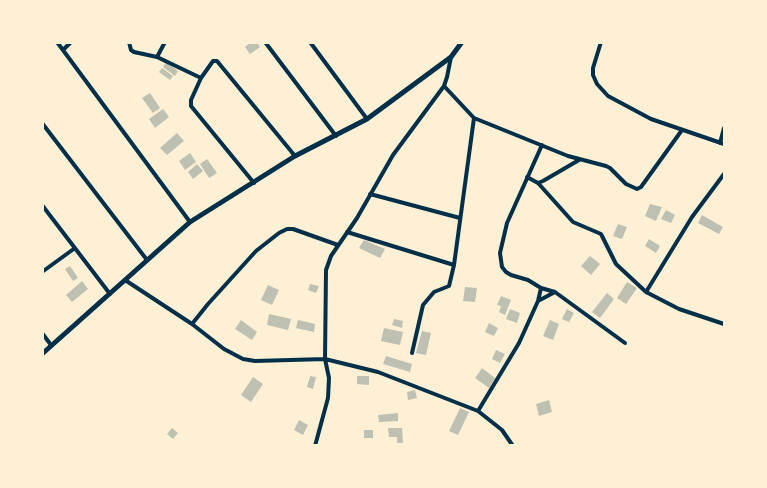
<!DOCTYPE html>
<html>
<head>
<meta charset="utf-8">
<style>
	body { margin:0 }
	#map { position:relative; width:767px; height:488px; overflow:hidden; background:#fdf0d5; font-family:"Crimson Pro",serif }
	canvas { display:block }
	.frame { position:absolute; inset:0; border:44px solid #fdf0d5; pointer-events:none }
</style>
</head>
<body>
<div id="map">
<canvas width="767" height="488"></canvas>
<div class="frame"></div>
</div>
<script>
const g = document.querySelector('canvas').getContext('2d');
g.lineJoin = 'round';
function fillPath(path, color) { g.fillStyle = color; g.fill(path, 'evenodd'); }
const shape = rows => new Path2D(rows.map(r => 'M' + r).join(''));
function trace(path, color, width, dash) { g.strokeStyle = color; g.lineWidth = width; g.lineCap = dash ? 'butt' : 'round'; g.setLineDash(dash || []); g.stroke(path); }
fillPath(shape([
	[251,42,257,42,260,47,250,54,245,47],
	[166,62,178,71,175,76,163,67],
	[162,68,173,76,170,80,159,72],
	[150,93,160,108,153,113,142,98],
	[163,109,169,117,155,128,149,119],
	[177,133,184,141,167,155,160,148],
	[190,153,196,162,185,170,179,161],
	[207,159,217,173,209,178,200,164],
	[197,164,203,171,193,179,188,172],
	[650,204,662,207,656,221,645,216],
	[666,210,675,215,671,223,661,219],
	[702,215,723,227,719,234,698,223],
	[618,224,627,227,622,239,613,236],
	[649,239,660,246,656,253,645,246],
	[364,240,385,249,380,258,359,248],
	[590,256,600,264,591,275,581,266],
	[70,266,78,278,73,281,65,269],
	[82,281,88,289,72,302,66,295],
	[627,282,637,288,626,304,617,298],
	[310,284,319,286,316,293,308,290],
	[268,285,279,290,272,305,261,300],
	[465,287,477,288,475,302,463,301],
	[607,293,614,299,600,318,592,312],
	[501,296,511,300,505,315,499,312,501,306,497,305],
	[510,309,520,313,517,323,506,319],
	[567,309,574,313,569,322,562,319],
	[269,314,291,319,288,330,267,325],
	[394,319,403,321,402,328,392,325],
	[241,320,257,332,252,340,235,329],
	[298,320,315,324,314,332,296,328],
	[550,320,559,324,553,340,543,336],
	[489,323,498,328,494,336,485,332],
	[384,328,403,332,400,345,381,341],
	[422,331,431,333,426,355,416,353],
	[496,350,505,354,500,363,492,359],
	[386,356,412,364,410,372,383,364],
	[482,368,495,378,489,388,475,378],
	[310,376,316,377,313,389,307,387],
	[357,376,369,376,369,385,357,384],
	[253,377,263,384,251,402,241,395],
	[415,390,417,398,408,400,407,392],
	[549,400,552,412,539,416,536,404],
	[460,408,469,412,458,435,449,431],
	[398,413,398,421,379,422,378,415],
	[299,420,308,425,303,435,294,430],
	[172,428,178,433,173,439,167,434],
	[388,428,402,428,403,443,397,443,397,437,389,437],
	[364,430,373,430,373,438,364,438]
]), '#bec0b2');
trace(shape([
	[57,42,190,222],
	[129,42,131,50,134,52,157,57,201,78],
	[265,42,336,136],
	[310,42,367,119],
	[601,42,593,68,593,75,597,84,608,96,651,119,724,144],
	[63,50,71,42],
	[157,57,165,42],
	[444,86,474,118,568,156,606,166,610,168,626,184,637,189,641,187,682,130],
	[42,123,147,260],
	[720,143,724,128],
	[542,145,507,223,500,253,502,267,506,272,511,275,528,280,541,288,555,292,625,343],
	[527,177,538,183,543,181,579,160],
	[254,183,191,106,191,100,201,78,213,61,217,61,295,156],
	[538,183,573,222,601,234,616,264,646,292,692,217,724,174],
	[370,194,460,218],
	[42,205,110,294],
	[347,232,454,265],
	[42,272,75,248],
	[125,280,192,324,224,349,243,359,255,361,325,359,378,372,478,411,519,343,538,301,541,288],
	[646,292,679,309,724,324],
	[538,301,555,292],
	[192,324,208,304,256,251,279,233,287,229,293,229,338,245],
	[42,333,51,345],
	[412,353,423,305,434,292,449,286,454,265,474,118],
	[478,411,502,430,513,446],
	[315,446,328,398,329,378,325,359,326,270,331,256,357,218,393,155,444,86,447,77,451,57]
]), '#003049', 4);
trace(shape([
	[42,354,190,222,295,156,367,119,451,57,462,42]
]), '#003049', 5);
</script>
</body>
</html>
